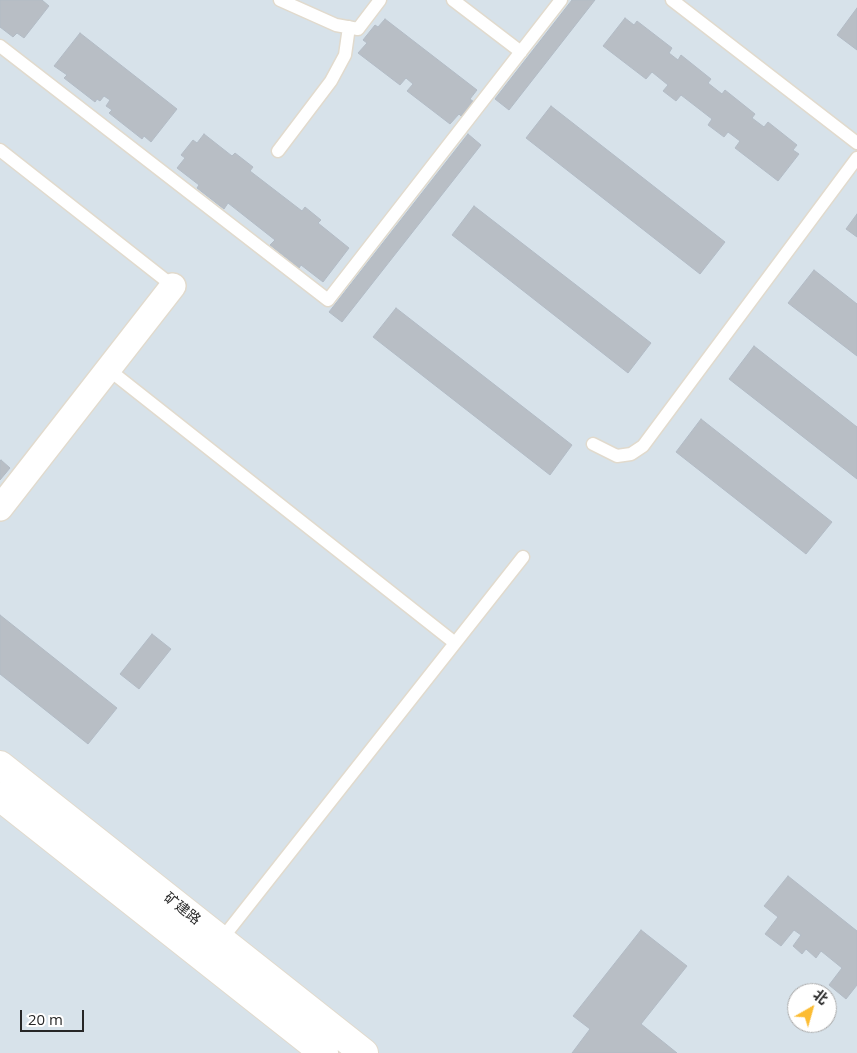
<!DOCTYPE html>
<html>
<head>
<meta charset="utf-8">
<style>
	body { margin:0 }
	#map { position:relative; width:857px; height:1053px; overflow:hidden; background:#d7e2ea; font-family:"Open Sans","Noto Sans SC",sans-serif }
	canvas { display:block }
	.north { position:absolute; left:787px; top:983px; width:50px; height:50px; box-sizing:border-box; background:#fff; border:1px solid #a9a9a9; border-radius:50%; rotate:38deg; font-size:14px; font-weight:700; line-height:20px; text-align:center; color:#272727 }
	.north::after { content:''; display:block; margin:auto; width:18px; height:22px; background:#fcbc32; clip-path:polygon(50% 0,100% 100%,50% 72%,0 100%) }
	.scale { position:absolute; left:20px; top:1010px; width:64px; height:22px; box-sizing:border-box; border:2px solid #272727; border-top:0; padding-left:6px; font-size:15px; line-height:18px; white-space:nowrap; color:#272727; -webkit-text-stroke:4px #fff; paint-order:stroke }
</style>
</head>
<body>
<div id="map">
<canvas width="857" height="1053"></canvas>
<div class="north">北</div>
<div class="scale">20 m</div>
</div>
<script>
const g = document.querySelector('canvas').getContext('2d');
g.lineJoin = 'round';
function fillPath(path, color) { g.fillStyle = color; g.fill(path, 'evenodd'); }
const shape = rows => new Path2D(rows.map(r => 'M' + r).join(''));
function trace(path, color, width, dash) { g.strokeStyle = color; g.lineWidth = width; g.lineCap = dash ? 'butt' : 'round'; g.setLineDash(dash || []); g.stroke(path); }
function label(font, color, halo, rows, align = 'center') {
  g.font = font + ' "Open Sans","Noto Sans SC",sans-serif'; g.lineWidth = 5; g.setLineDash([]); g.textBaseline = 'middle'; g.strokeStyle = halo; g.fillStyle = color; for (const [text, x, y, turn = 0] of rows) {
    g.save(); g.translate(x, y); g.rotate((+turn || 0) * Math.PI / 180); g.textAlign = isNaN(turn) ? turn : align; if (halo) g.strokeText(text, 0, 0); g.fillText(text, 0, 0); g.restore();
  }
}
const building = shape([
	[0,0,42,0,49,6,24,38,17,33,13,37,0,27,0,0],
	[572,0,595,0,509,110,495,99,572,0],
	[857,8,857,50,837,35,857,8],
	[625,18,634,25,637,21,672,48,669,53,678,60,681,55,711,79,708,83,722,94,725,90,755,114,752,118,764,127,768,122,797,145,793,150,799,154,778,181,735,148,740,141,728,132,724,137,708,125,712,119,681,95,676,101,663,91,668,85,652,72,646,79,603,46,625,18],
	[385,19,477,90,470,99,474,102,462,117,459,114,450,124,407,91,413,84,406,78,400,85,358,53,367,43,363,40,375,25,378,27,385,19],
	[80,33,177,109,151,142,144,136,142,139,109,113,112,110,106,106,110,100,104,96,100,101,97,99,95,102,64,78,67,75,54,66,80,33],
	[551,106,725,242,700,274,526,138,551,106],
	[204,134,232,156,235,153,253,167,250,171,302,211,305,207,321,220,318,223,349,248,323,282,301,265,299,268,270,245,275,240,228,203,224,209,197,188,199,185,177,168,185,158,181,155,193,140,197,143,204,134],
	[468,134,481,145,342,322,329,312,468,134],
	[474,206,651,343,628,373,452,235,474,206],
	[857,214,857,237,846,229,857,214],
	[814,270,857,304,857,356,788,303,814,270],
	[396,308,572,445,550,475,373,337,396,308],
	[754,346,857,427,857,479,729,379,754,346],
	[701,419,832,522,806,554,676,452,701,419],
	[1,460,10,468,0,480,0,461,1,460],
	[0,615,117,708,88,744,0,674,0,615],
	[152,634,171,649,139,689,120,674,152,634],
	[788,876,857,931,857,985,846,999,829,985,842,968,821,951,816,958,806,949,802,954,793,946,801,935,794,930,781,946,765,934,778,917,764,906,788,876],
	[641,930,687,966,641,1024,677,1053,572,1053,590,1029,573,1016,641,930]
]);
fillPath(building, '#b8bec5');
trace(building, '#b2bbc5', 1);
const lane = shape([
	[280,0,336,25,358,29,380,0],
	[453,0,521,52],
	[672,0,857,143],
	[0,46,328,300,561,0],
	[0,150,173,286],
	[278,151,331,81,345,55,349,27],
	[108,369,455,643],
	[593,444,617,456,631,454,643,446,857,158],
	[221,940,523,557]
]);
const street = shape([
	[0,508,173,286]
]);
const secondary = shape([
	[0,765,364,1053],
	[0,797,324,1053]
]);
trace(lane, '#e1dacd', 15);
trace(street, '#e1dacd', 28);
trace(secondary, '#e1dacd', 30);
trace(lane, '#fff', 12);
trace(street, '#fff', 25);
trace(secondary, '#fff', 28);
label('14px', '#272727', '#fff', [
	["矿建路",182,909,38]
]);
</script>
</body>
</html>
